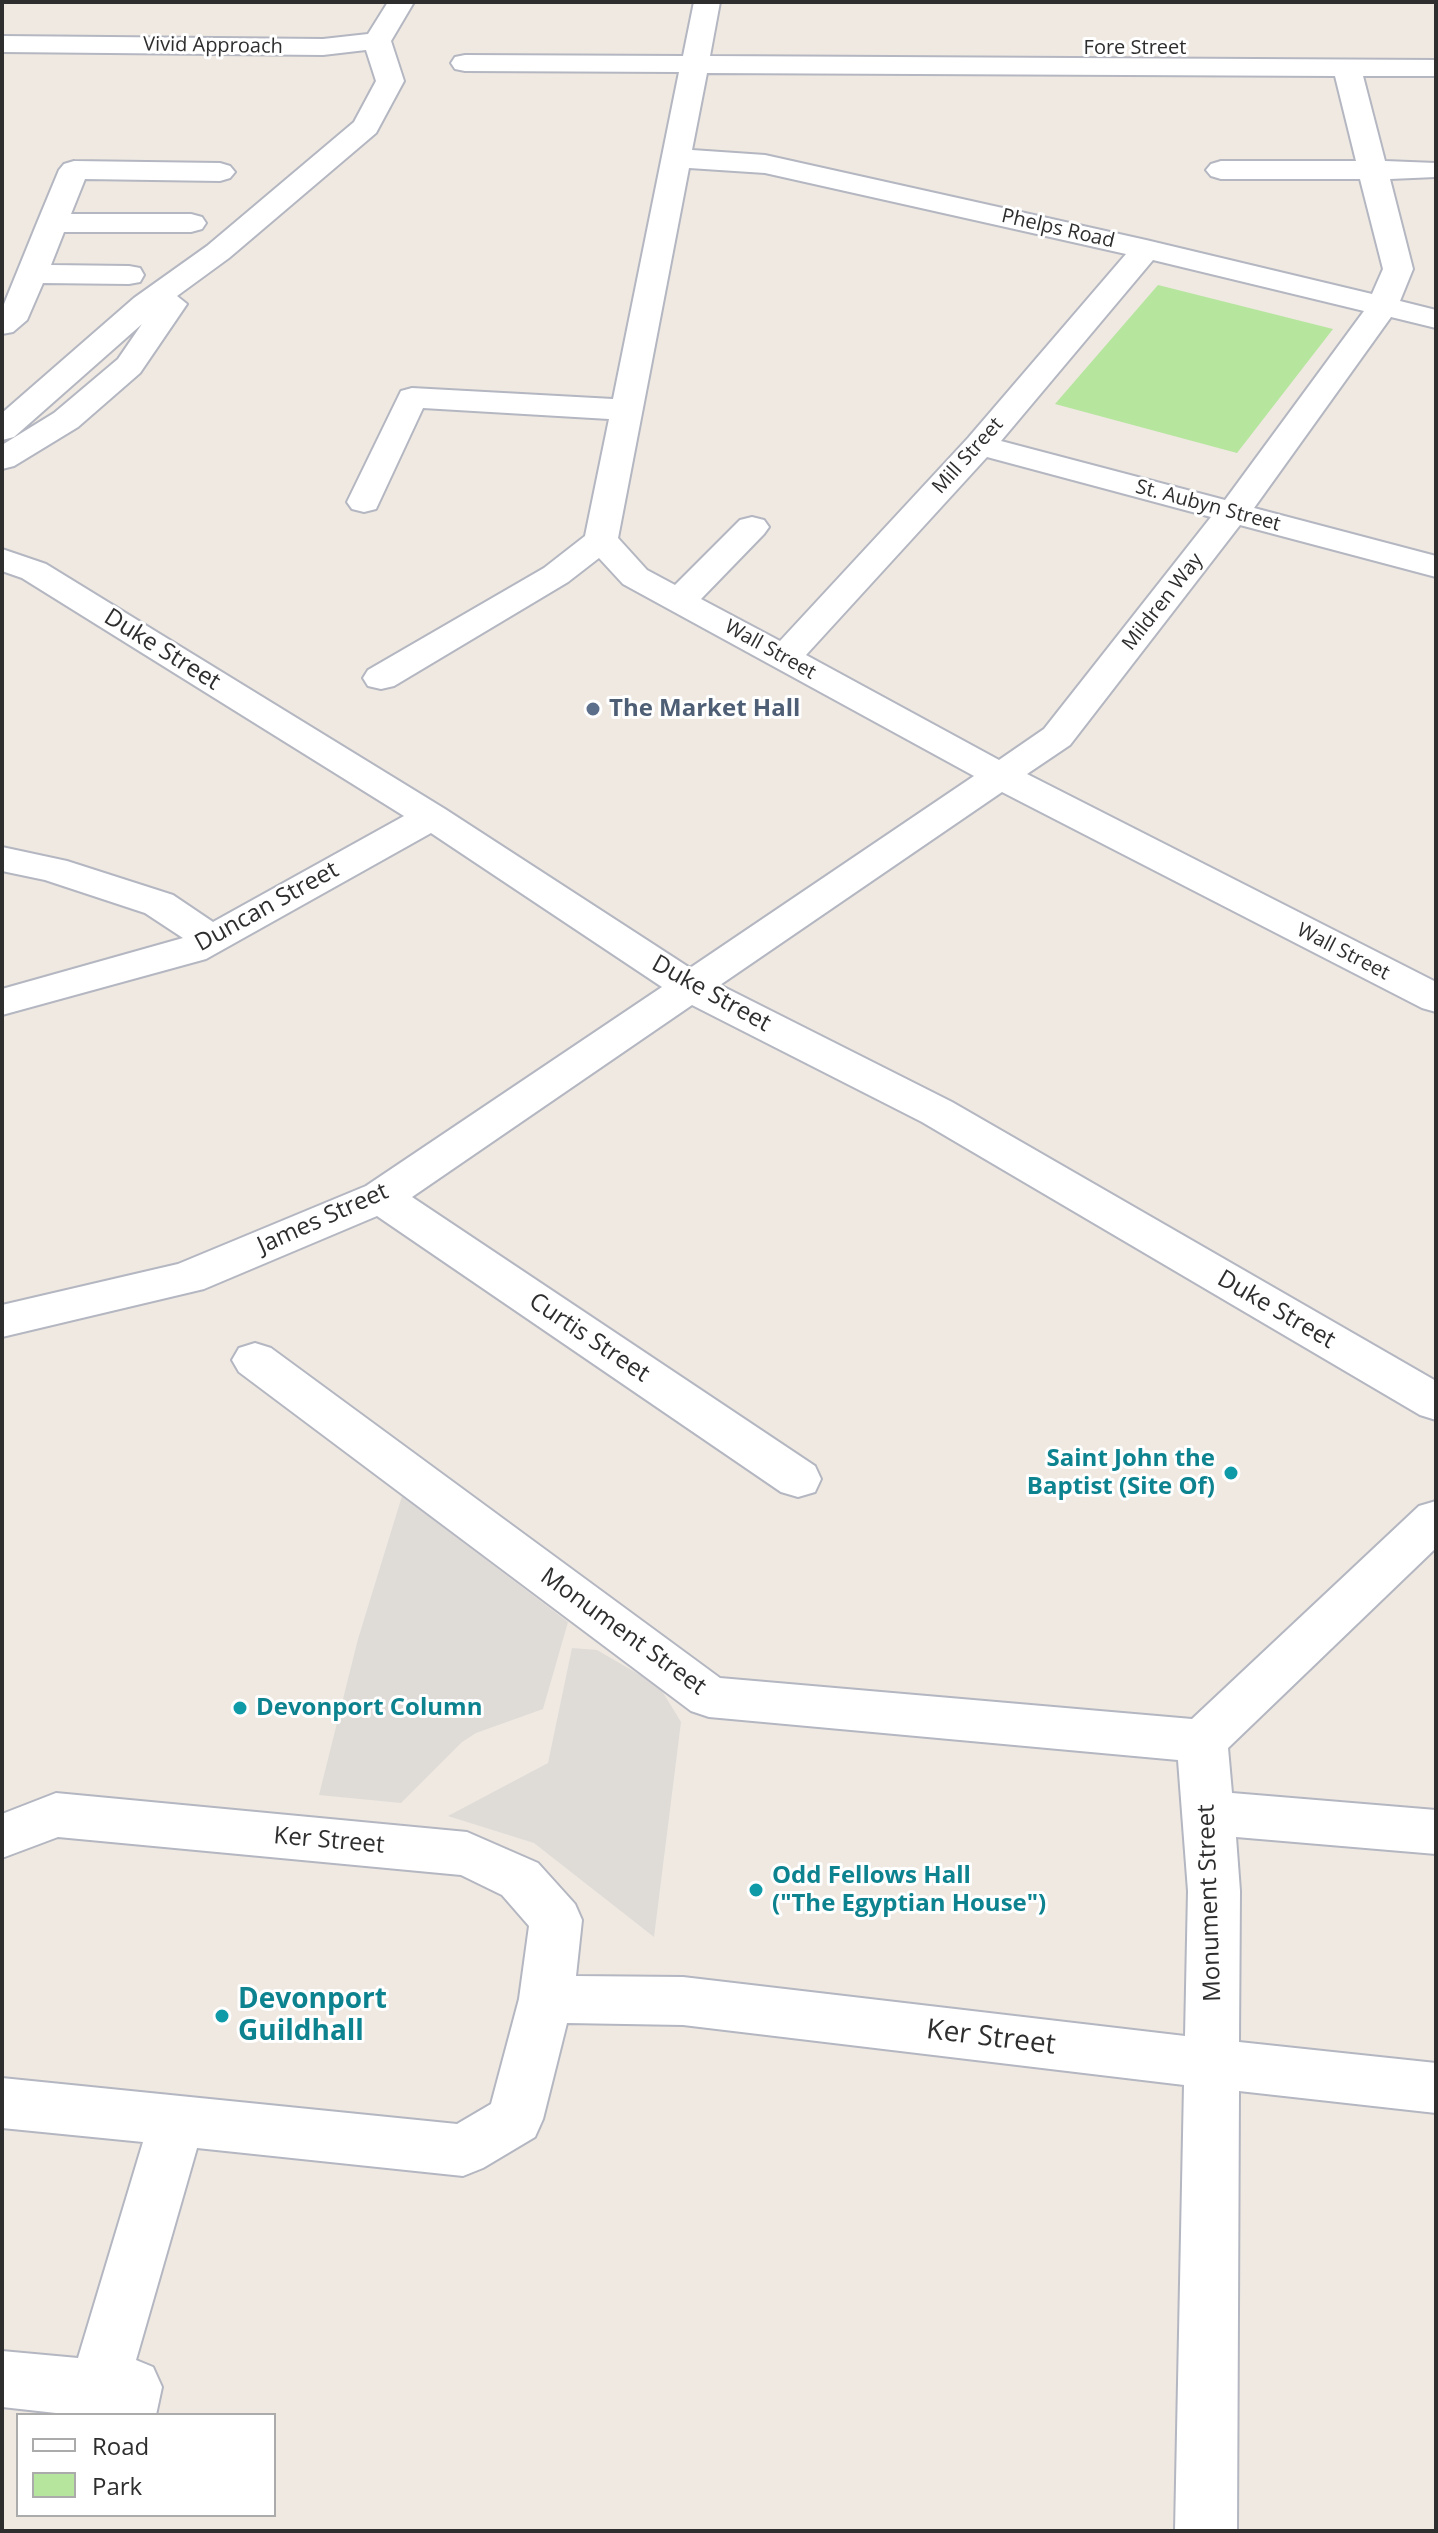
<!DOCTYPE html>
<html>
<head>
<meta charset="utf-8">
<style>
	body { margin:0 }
	#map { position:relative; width:1438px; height:2533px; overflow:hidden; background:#efe9e1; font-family:"Open Sans",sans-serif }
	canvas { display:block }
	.frame { position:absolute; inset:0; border:4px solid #2e2e2e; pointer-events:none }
	.legend { position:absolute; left:16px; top:2413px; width:260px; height:104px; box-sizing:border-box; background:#fff; border:2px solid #ababab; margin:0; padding:10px 14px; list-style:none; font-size:24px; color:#2e2e2e }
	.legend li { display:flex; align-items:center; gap:16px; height:40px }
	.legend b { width:40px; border:2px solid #ababab }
</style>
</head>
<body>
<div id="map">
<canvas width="1438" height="2533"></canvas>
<div class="frame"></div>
<ul class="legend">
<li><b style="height:10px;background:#fff"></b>Road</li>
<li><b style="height:22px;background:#b6e59e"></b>Park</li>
</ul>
</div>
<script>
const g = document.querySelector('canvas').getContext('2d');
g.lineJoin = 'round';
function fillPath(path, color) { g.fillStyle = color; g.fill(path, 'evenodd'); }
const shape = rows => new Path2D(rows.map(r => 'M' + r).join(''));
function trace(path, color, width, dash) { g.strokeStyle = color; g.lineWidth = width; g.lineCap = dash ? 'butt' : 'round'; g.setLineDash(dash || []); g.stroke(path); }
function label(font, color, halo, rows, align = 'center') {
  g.font = font + ' "Open Sans",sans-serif'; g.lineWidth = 6; g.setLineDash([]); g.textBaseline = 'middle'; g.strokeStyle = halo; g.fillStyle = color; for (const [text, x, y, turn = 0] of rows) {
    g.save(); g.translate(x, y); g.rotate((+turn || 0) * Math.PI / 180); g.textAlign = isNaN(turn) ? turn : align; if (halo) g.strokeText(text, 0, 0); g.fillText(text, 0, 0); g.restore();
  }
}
fillPath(shape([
	[1158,285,1333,329,1237,453,1055,404]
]), '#b6e59e');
fillPath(shape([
	[402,1496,568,1622,543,1709,476,1733,462,1742,401,1803,319,1795,358,1639],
	[572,1648,597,1650,659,1686,681,1722,654,1937,534,1843,448,1816,548,1763]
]), '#dfdcd8');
const minor = shape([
	[388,2,414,2,391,41,404,81,376,133,229,258,177,296,187,304,140,373,78,427,14,466,2,469,2,445,54,413,118,359,142,324,14,437,2,440,2,413,134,298,207,246,354,122,376,81,366,50,323,55,2,52,2,36,323,39,368,34,388,2],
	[694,2,720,2,710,56,1436,60,1436,76,1363,76,1385,161,1436,163,1436,177,1390,179,1413,269,1400,301,1436,310,1436,328,1391,317,1254,508,1436,556,1436,577,1240,525,1070,745,1027,774,1436,982,1436,1012,1422,1008,1002,792,720,985,952,1102,1436,1381,1436,1420,1420,1415,922,1122,692,1005,412,1197,815,1466,821,1479,815,1492,798,1497,781,1492,377,1216,204,1289,2,1337,2,1305,178,1264,366,1186,662,987,431,833,206,959,2,1015,2,989,183,938,145,913,45,880,2,871,2,847,67,861,173,895,213,922,404,816,22,578,2,571,2,549,46,564,445,809,690,968,974,776,623,584,599,558,568,582,394,686,381,689,368,686,363,678,368,670,544,568,585,536,609,419,423,408,376,509,364,512,352,509,347,502,401,391,412,388,613,399,679,72,465,71,455,69,451,63,455,57,465,55,683,56,694,2],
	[707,73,1335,76,1356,161,1221,161,1211,164,1206,170,1211,176,1221,179,1360,179,1383,269,1372,294,1146,240,765,155,692,150,707,73],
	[689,168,765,173,1126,254,968,438,780,641,701,599,764,534,769,527,764,520,752,517,740,520,675,585,647,570,618,538,689,168],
	[1153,260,1364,311,1225,500,1001,441,1153,260],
	[987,457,1211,517,1044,729,999,760,806,655,987,457],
	[74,161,220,163,230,166,235,172,230,178,220,181,85,179,71,214,191,214,202,217,206,223,202,229,191,232,64,232,51,265,129,266,140,268,144,275,140,282,129,284,43,283,27,320,13,332,2,334,2,309,37,223,59,170,64,164,74,161],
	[255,1343,271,1348,720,1678,1192,1719,1419,1506,1436,1501,1436,1548,1228,1748,1232,1793,1436,1810,1436,1854,1236,1837,1240,1891,1239,2042,1436,2063,1436,2113,1239,2091,1237,2531,1175,2531,1184,2085,683,2025,567,2023,543,2119,535,2137,483,2168,463,2176,197,2148,136,2360,153,2367,162,2387,156,2415,74,2415,2,2407,2,2351,78,2358,143,2142,2,2128,2,2078,457,2124,491,2104,519,1999,529,1926,502,1895,461,1875,58,1837,2,1858,2,1814,56,1793,467,1832,538,1863,575,1904,582,1920,576,1976,683,1977,1185,2036,1188,1891,1178,1760,709,1717,691,1711,239,1372,232,1360,239,1348,255,1343]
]);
trace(minor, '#b4b7c1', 4);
fillPath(minor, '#fff');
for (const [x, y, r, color] of [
	[593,709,8,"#5c6f8a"],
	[1231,1473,8,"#0f9aa8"],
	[240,1708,8,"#0f9aa8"],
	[756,1890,8,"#0f9aa8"],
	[222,2016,8,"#0f9aa8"]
]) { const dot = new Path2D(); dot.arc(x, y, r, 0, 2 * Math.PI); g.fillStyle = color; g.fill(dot); trace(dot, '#fff', 3); }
label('20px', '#2e2e2e', '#fff', [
	["Vivid Approach",213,46,1],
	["Fore Street",1135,48],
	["Phelps Road",1058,229,13],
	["Mill Street",968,456,-48],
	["St. Aubyn Street",1208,506,15],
	["Mildren Way",1163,602,-52],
	["Wall Street",770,650,29],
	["Wall Street",1343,952,27]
]);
label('24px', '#2e2e2e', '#fff', [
	["Duke Street",162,650,32],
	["Duncan Street",267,907,-29],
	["Duke Street",711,994,29],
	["James Street",323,1219,-24],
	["Duke Street",1276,1310,30],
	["Curtis Street",589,1338,34],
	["Monument Street",623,1632,36],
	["Ker Street",329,1841,5],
	["Monument Street",1210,1903,-92]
]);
label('bold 24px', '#4e5e75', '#fff', [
	["The Market Hall",609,709]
], 'left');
label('bold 24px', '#0d838f', '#fff', [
	["Saint John the",1215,1459,"right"],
	["Baptist (Site Of)",1215,1487,"right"],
	["Devonport Column",256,1708],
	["Odd Fellows Hall",772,1876],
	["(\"The Egyptian House\")",772,1904]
], 'left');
label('bold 28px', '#0d838f', '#fff', [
	["Devonport",238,2000],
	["Guildhall",238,2032]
], 'left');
label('28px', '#2e2e2e', '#fff', [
	["Ker Street",991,2038,7]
]);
</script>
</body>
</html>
